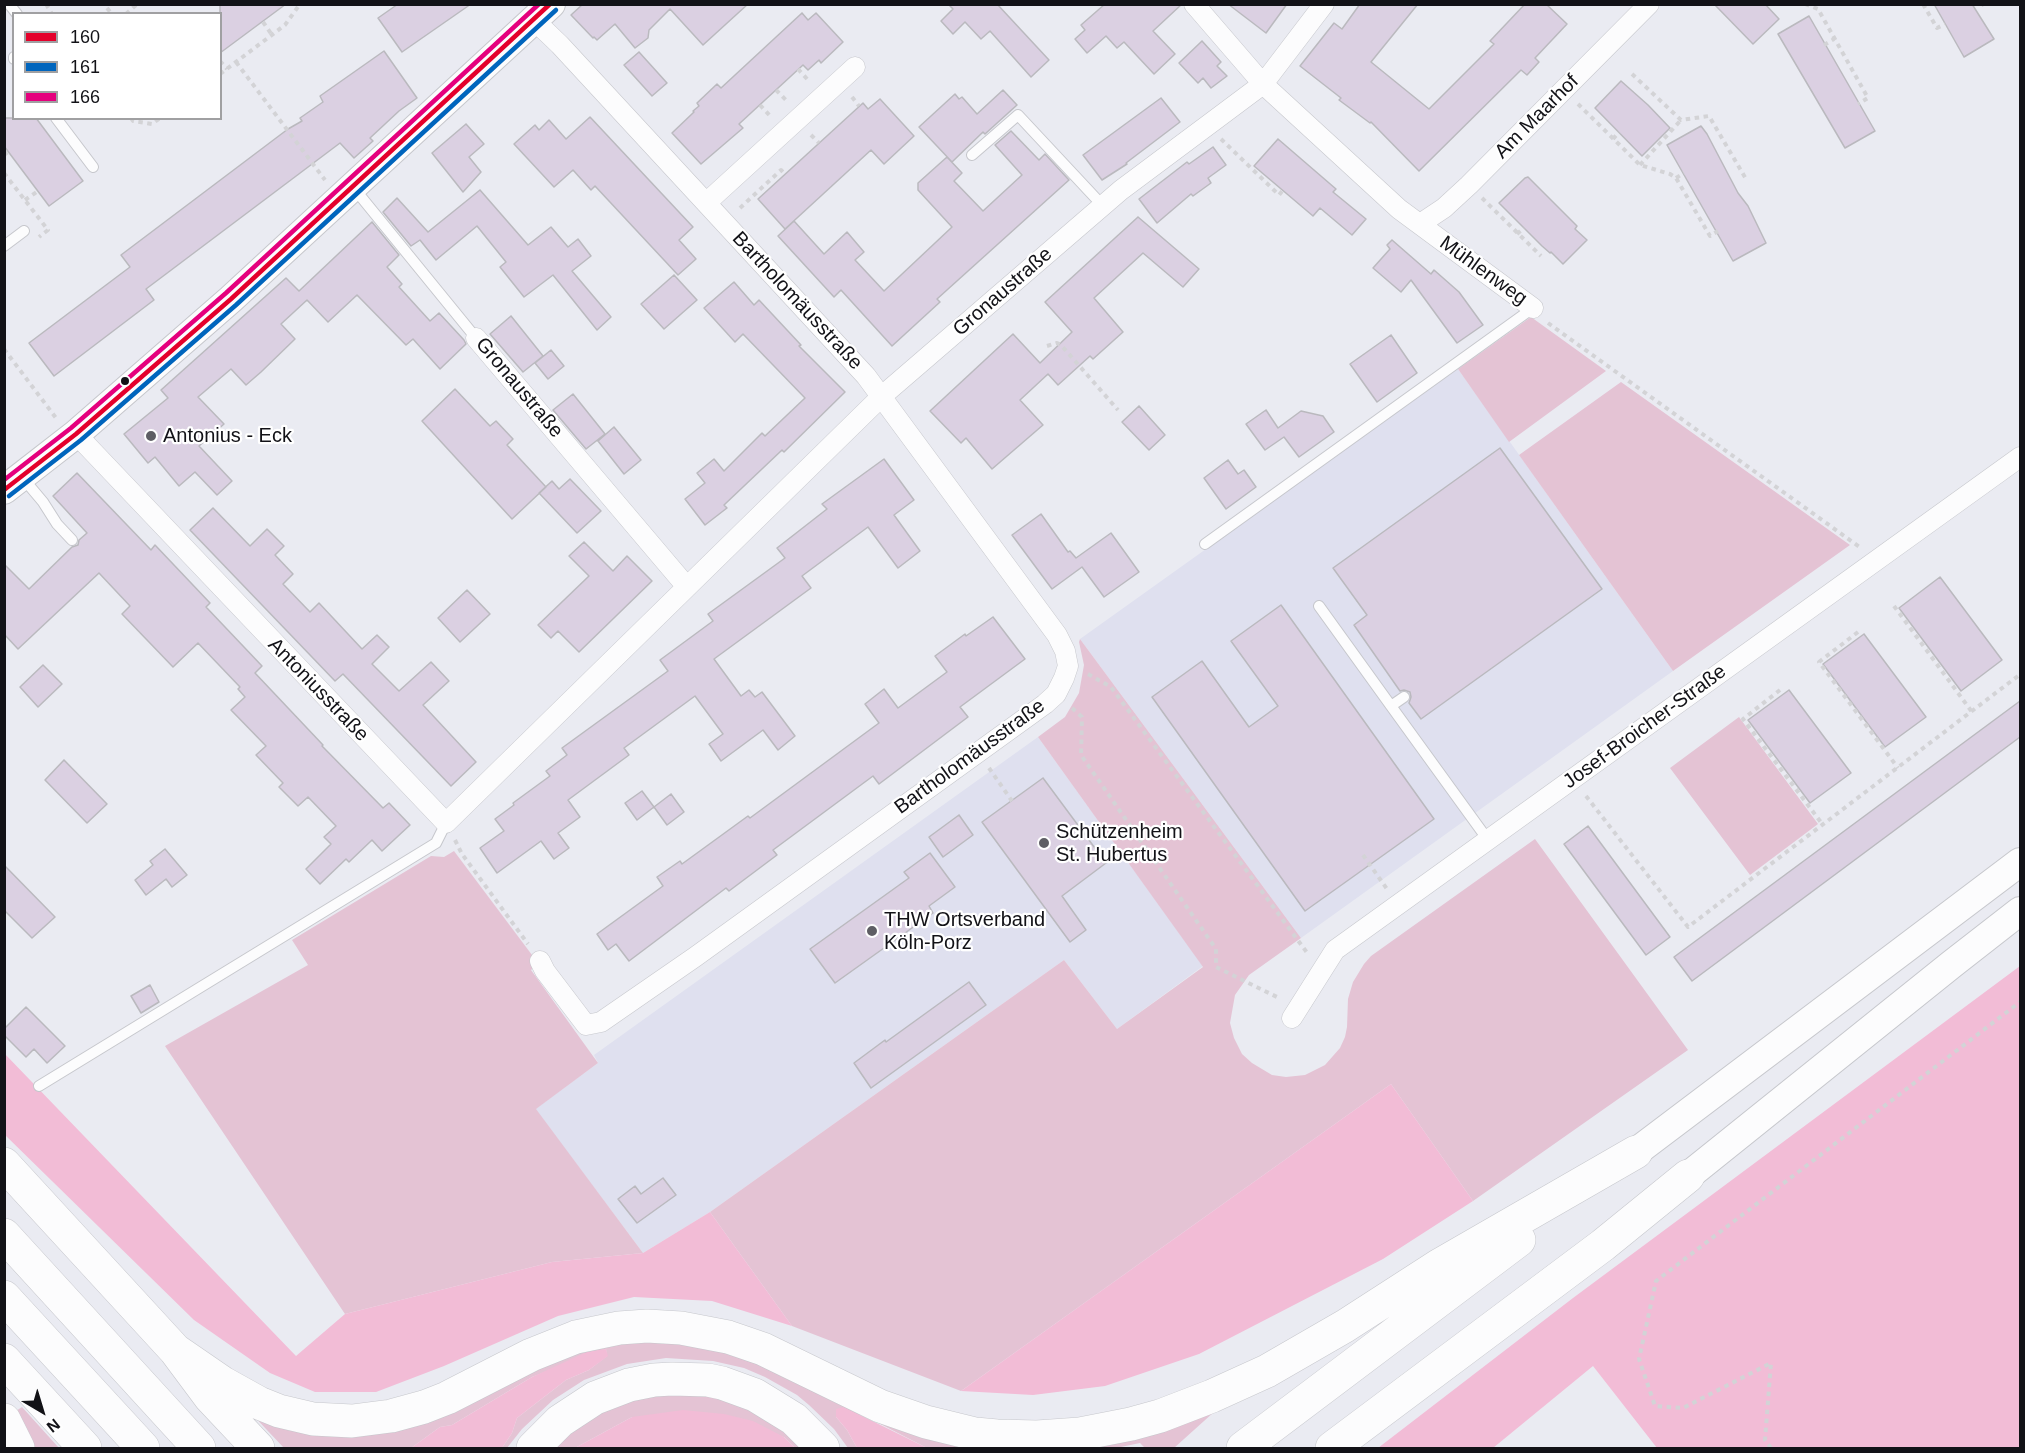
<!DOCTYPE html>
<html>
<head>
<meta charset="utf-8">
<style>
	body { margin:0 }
	#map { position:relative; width:2025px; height:1453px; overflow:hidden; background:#eaebf2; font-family:Helvetica,sans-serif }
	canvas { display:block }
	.frame { position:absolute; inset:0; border:6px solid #121217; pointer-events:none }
	.legend { position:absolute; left:12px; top:12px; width:210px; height:108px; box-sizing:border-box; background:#fff; border:2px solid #a0a0a2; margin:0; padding:8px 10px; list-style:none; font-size:18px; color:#121217 }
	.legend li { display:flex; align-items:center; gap:12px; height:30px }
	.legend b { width:30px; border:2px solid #a0a0a2 }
	.north { position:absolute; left:12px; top:1381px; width:60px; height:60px; -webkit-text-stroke:4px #fff; paint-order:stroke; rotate:142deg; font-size:16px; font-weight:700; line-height:24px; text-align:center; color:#121217 }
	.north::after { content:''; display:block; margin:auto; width:21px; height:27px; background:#121217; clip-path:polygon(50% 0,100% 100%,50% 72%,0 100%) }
</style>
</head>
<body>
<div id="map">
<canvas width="2025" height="1453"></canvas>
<div class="frame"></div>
<ul class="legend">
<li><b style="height:8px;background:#e4002b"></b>160</li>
<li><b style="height:8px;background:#0065bd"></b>161</li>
<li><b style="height:8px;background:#e5007d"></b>166</li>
</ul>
<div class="north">N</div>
</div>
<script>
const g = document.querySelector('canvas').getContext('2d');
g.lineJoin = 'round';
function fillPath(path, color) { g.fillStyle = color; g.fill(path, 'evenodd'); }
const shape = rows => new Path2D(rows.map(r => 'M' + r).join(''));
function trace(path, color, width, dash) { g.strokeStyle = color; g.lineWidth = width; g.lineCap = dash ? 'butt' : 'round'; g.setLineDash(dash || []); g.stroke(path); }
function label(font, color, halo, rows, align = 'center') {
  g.font = font + ' Helvetica,sans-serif'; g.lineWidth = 4.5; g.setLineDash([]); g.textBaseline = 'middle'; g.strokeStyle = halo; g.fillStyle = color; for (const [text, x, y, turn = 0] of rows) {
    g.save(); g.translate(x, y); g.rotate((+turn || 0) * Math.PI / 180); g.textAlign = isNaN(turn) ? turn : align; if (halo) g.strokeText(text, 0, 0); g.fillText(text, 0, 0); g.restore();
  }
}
fillPath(shape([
	[1458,369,1673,671,1301,938,1080,639],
	[1038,737,1203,966,1117,1029,1064,960,710,1212,643,1253,535,1109,598,1063,594,1055]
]), '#dfe0ef');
fillPath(shape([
	[1531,317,1606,371,1509,442,1458,369],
	[1621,382,1850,545,1673,671,1519,455],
	[1080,639,1301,938,1249,975,1235,995,1230,1023,1234,1038,1242,1054,1252,1063,1272,1075,1286,1077,1305,1075,1325,1065,1340,1048,1345,1037,1347,1027,1348,999,1353,982,1364,964,1371,956,1535,839,1688,1050,1473,1201,1391,1084,961,1391,792,1326,710,1212,1064,960,1117,1029,1203,967,1038,737,1065,717,1079,693,1084,665,1079,642],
	[1739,717,1818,824,1750,875,1670,768],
	[454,851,532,955,534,967,531,970,598,1063,536,1109,643,1253,552,1262,345,1314,165,1046,308,965,292,940,431,856,444,857],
	[693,1338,923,1431,1214,1412,1174,1448,1145,1448,1140,1443,1116,1448,932,1448,925,1447,863,1415,836,1417,847,1430,857,1448,848,1448,834,1429,809,1405,797,1395,765,1377,744,1368,713,1361,666,1358,627,1364,584,1380,553,1400,522,1429,507,1448,502,1448,512,1433,517,1418,566,1380,589,1370,607,1356,606,1349,532,1377,452,1425,440,1427,411,1448,284,1448,249,1411,310,1428,580,1346],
	[722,1393,811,1448,795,1448,784,1437,632,1417,575,1448,545,1448,623,1397],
	[22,1407,59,1448,29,1448,16,1411]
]), '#e4c3d4');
fillPath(shape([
	[2020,966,2020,1448,1657,1448,1593,1366,1493,1448,1378,1448,1573,1298],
	[4,1053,296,1356,345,1314,552,1262,643,1253,710,1212,792,1326,712,1301,634,1297,558,1316,444,1366,376,1392,315,1392,270,1373,194,1320,5,1135],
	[1391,1084,1473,1201,1383,1259,1199,1354,1105,1386,1033,1395,961,1391],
	[606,1349,608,1356,589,1370,566,1380,517,1418,512,1433,502,1448,411,1448,440,1427,452,1425,532,1377,587,1352],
	[844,1407,925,1447,932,1448,857,1448,847,1430,836,1417,836,1409],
	[683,1410,724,1414,753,1421,784,1437,795,1448,575,1448,632,1417]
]), '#f2bcd6');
const building = shape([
	[220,4,286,4,220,53,220,4],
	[398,4,471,4,402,52,378,18,398,4],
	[583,4,748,4,703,45,670,9,649,30,648,38,635,48,615,24,597,40,594,37,593,38,571,15,583,4],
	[948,4,997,4,1049,60,1031,77,990,31,981,39,965,22,953,34,941,21,953,9,948,4],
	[1105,4,1182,4,1153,31,1175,54,1154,74,1124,42,1117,48,1106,36,1087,53,1075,39,1085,30,1081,25,1105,4],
	[1228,4,1287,4,1266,33,1228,4],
	[1360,4,1418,4,1371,62,1429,109,1494,44,1490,41,1525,4,1546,4,1567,24,1535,58,1539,62,1527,75,1521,70,1419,171,1371,122,1370,123,1339,100,1341,98,1300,66,1334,23,1342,29,1360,4],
	[1714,4,1765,4,1779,19,1753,44,1714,4],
	[1934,4,1972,4,1994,39,1964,57,1934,4],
	[802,13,808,20,816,13,843,42,821,63,819,60,808,70,803,65,739,124,743,128,701,164,672,133,694,112,693,111,699,106,697,103,717,84,721,88,802,13],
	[1809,16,1875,131,1845,148,1778,34,1809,16],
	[1202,41,1221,62,1217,66,1227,76,1211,88,1203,78,1198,83,1179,63,1202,41],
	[384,51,417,98,399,111,370,138,373,141,354,158,340,143,146,289,154,300,54,376,29,343,130,267,121,255,288,129,302,121,300,118,323,102,320,96,384,51],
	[639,52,667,83,652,96,624,65,639,52],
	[1621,81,1648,105,1670,128,1642,156,1595,108,1621,81],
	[1003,90,1017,105,985,134,983,132,952,162,919,127,955,94,959,99,962,97,977,114,1003,90],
	[1161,98,1180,122,1126,163,1127,164,1102,180,1083,155,1161,98],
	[880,99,914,136,884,164,871,150,785,229,758,199,863,103,868,109,880,99],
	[590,117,693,227,679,240,696,259,678,275,595,186,591,190,573,170,554,187,514,144,535,125,539,130,549,120,566,139,590,117],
	[4,118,36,118,83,181,49,206,4,146,4,118],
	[466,124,484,144,469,157,481,172,463,192,432,153,466,124],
	[1701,126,1707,134,1738,193,1748,206,1766,243,1733,261,1667,145,1701,126],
	[1011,131,1039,160,1045,154,1069,180,937,299,940,302,892,346,841,290,834,297,778,236,794,221,824,254,847,232,864,252,855,260,884,291,952,227,918,190,918,183,947,157,962,173,954,181,983,211,1022,175,995,145,1011,131],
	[1278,139,1336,189,1333,192,1366,219,1352,235,1320,208,1313,216,1254,166,1278,139],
	[1213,147,1226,165,1208,178,1211,183,1193,196,1191,194,1157,223,1139,199,1187,162,1189,164,1213,147],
	[1528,177,1577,226,1575,229,1587,240,1563,264,1551,252,1550,253,1542,246,1499,203,1525,178,1528,177],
	[480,190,528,245,551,227,568,247,578,239,591,256,572,271,611,317,597,330,553,275,524,297,500,267,506,262,477,226,436,260,420,240,411,246,383,212,397,198,428,232,480,190],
	[1138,217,1199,269,1183,287,1143,253,1094,298,1123,332,1093,359,1090,356,1058,385,1048,374,1020,400,1043,425,992,469,966,438,961,443,930,411,1013,334,1040,363,1072,332,1045,302,1138,217],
	[372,222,399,255,387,267,402,284,399,287,430,321,439,313,464,340,466,344,440,369,413,339,406,345,357,295,328,322,307,300,281,324,295,339,261,372,246,385,231,369,198,397,224,424,199,446,232,481,217,495,195,472,179,486,155,457,148,463,124,434,168,398,161,390,286,278,299,291,372,222],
	[1392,240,1431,274,1434,270,1459,292,1483,325,1457,343,1411,280,1401,292,1373,268,1390,249,1387,245,1392,240],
	[674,275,697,300,664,329,641,304,674,275],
	[734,282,754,305,759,300,801,345,799,346,845,392,784,452,782,450,724,505,727,508,705,525,685,499,705,483,697,473,714,459,724,471,762,433,765,436,805,398,743,334,735,342,704,308,734,282],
	[511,316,543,356,523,372,490,334,511,316],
	[1391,335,1417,373,1377,402,1350,364,1391,335],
	[551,350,564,366,548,379,535,363,551,350],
	[455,389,490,426,496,421,513,439,507,445,546,487,512,519,422,421,455,389],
	[573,394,605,434,586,449,553,410,573,394],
	[1139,406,1165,435,1149,450,1122,422,1139,406],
	[1266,410,1278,428,1301,411,1323,416,1334,432,1299,457,1284,437,1265,450,1246,424,1266,410],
	[614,427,641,460,624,474,598,441,614,427],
	[1500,448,1602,589,1421,719,1409,703,1411,697,1410,692,1404,690,1400,691,1354,625,1367,615,1333,568,1500,448],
	[884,459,914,500,894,515,920,551,898,568,868,527,802,576,811,588,714,659,741,696,749,690,755,697,762,692,795,736,778,750,763,730,721,761,709,744,723,734,695,696,624,748,629,755,568,800,580,817,558,833,569,848,554,859,541,841,497,873,480,848,504,831,495,819,514,805,513,803,550,776,546,771,567,755,562,748,668,671,660,660,713,621,708,614,785,558,777,548,827,509,822,504,884,459],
	[1228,460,1238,474,1244,470,1256,487,1226,509,1204,478,1228,460],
	[77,473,151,550,155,545,210,603,206,607,262,666,255,673,323,745,322,746,383,808,389,803,410,825,382,851,372,840,349,862,346,859,320,884,306,869,331,844,324,837,336,826,308,797,298,806,279,787,283,783,256,755,266,746,231,710,245,697,238,689,240,687,198,643,173,667,122,614,130,606,99,573,18,649,4,634,4,564,29,589,72,547,78,545,79,540,87,533,53,496,77,473],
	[570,479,601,511,577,533,539,493,552,481,559,489,570,479],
	[213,508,250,546,267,529,284,546,275,555,293,574,283,584,310,612,319,603,362,649,377,635,389,647,372,664,399,691,431,662,449,681,423,705,476,762,451,786,343,674,335,681,190,530,213,508],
	[1041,514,1068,552,1070,551,1076,558,1111,533,1139,572,1104,597,1082,567,1052,589,1012,535,1041,514],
	[584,542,613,571,627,556,652,581,579,652,558,631,551,638,538,625,589,576,569,556,584,542],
	[1940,577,2002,660,1961,691,1899,608,1940,577],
	[467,590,490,614,460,642,438,618,467,590],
	[1281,605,1434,819,1305,911,1152,697,1202,661,1249,727,1278,706,1231,641,1281,605],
	[993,617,1025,659,960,707,968,717,879,784,873,776,773,850,777,855,729,891,726,888,629,961,616,944,608,950,597,934,663,886,657,877,680,861,682,864,748,816,750,818,879,723,865,704,884,689,898,708,947,672,935,656,965,634,966,636,993,617],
	[1864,634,1926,717,1885,747,1823,664,1864,634],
	[43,665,62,684,38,707,20,687,43,665],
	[1789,690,1851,773,1810,803,1748,720,1789,690],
	[2020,701,2020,737,1692,981,1674,957,2020,701],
	[64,760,107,804,87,823,45,780,64,760],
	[1043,778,1106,863,1062,896,1086,930,1070,942,982,822,1043,778],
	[642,791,654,807,637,820,625,803,642,791],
	[671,794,684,812,667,825,654,807,671,794],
	[959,815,973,835,943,857,929,837,959,815],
	[1588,826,1670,937,1646,955,1564,844,1588,826],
	[165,849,187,875,172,887,166,879,146,895,135,880,153,865,150,861,165,849],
	[930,853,955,887,929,906,933,913,835,983,810,949,909,878,904,872,930,853],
	[4,865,55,917,32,938,4,910,4,865],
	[969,982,986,1005,871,1088,854,1063,885,1040,886,1042,969,982],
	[150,985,159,1002,141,1013,131,996,150,985],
	[26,1007,65,1046,47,1063,34,1049,26,1057,4,1035,4,1029,26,1007],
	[663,1178,676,1195,637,1223,618,1199,635,1186,641,1194,663,1178]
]);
fillPath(building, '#dbd0e2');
trace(building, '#bab9be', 1.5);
const service = shape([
	[9,4,17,14],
	[14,57,14,59],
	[56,118,93,167],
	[972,155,1018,115,1103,206],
	[353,187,476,338],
	[4,246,24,231],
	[22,477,43,502,57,524,72,540],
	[1205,544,1533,308],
	[1319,606,1391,706],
	[1404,697,1391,706,1488,840],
	[39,1086,436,843,446,823]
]);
const minor = shape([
	[1194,4,1263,84,1399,209,1533,308],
	[534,20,560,45,866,376,1057,635,1065,651,1068,666,1064,678,1056,694,1045,704,695,957,601,1022,586,1025,545,971,540,961],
	[706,203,855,67],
	[1420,224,1444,208,1469,185,1649,4],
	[476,338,687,587],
	[76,434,446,823,882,396,1121,190,1263,84,1324,4],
	[1292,1018,1335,950,2020,457]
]);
const secondary = shape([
	[4,490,76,434,231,299,551,4],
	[1636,1152,2020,862],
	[1688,1176,1952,964,2020,911]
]);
const motorway = shape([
	[4,1164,175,1350,210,1397,258,1448],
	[4,1235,199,1448],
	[4,1297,143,1448],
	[175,1350,223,1383,259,1403,279,1411,313,1419,352,1421,391,1416,424,1407,447,1398,531,1355,576,1337,619,1328,647,1326,681,1328,728,1337,763,1349,880,1406,926,1422,975,1434,997,1436,1037,1437,1080,1434,1131,1424,1160,1416,1212,1396,1267,1371,1345,1326,1438,1266,1636,1152],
	[4,1360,85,1448],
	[4,1420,18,1448],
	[533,1448,560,1421,595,1398,629,1385,654,1380,672,1379,708,1380,722,1383,755,1395,794,1419,823,1448],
	[1243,1448,1519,1240],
	[1332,1448,1603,1245,1688,1176]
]);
trace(service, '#c6c7cc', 12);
trace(minor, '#c6c7cc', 21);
trace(secondary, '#c6c7cc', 30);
trace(motorway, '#c6c7cc', 34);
trace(shape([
	[46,4,52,14],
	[1805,4,1818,9,1868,98,1858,104],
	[1923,4,1937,28,1945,24],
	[1983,4,1984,6],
	[107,8,112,14],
	[126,14,137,4],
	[263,22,272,35],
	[1824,45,1834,39],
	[220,61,227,69],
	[236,62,325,180],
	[798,69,808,80],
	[220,74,285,25,300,4],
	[1632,74,1681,120,1709,116,1746,179],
	[776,90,787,101],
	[852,97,859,106],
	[1578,104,1640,165,1670,174,1676,178,1710,236,1718,231],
	[760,105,772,118],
	[131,118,133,121,152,124,160,118],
	[811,135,819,143],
	[1221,139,1279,195,1283,190],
	[1613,139,1619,132],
	[4,155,8,152],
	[1640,165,1681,120],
	[4,173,48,230,39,237],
	[1676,178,1684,173],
	[1482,198,1541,256],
	[25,200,38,191],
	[740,208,781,170,785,174],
	[1517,234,1524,228],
	[1548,323,1861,548],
	[1047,346,1057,343,1061,345,1118,410],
	[4,349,56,418],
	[1894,606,1972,712],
	[1858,632,1819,662,1898,768],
	[1088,674,1111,687,1308,954],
	[1780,690,1743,719,1823,825],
	[1072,708,1082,717,1081,755,1216,949,1216,967,1279,998],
	[989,768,1012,801],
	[1586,796,1688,927,2018,676],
	[455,840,462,854,528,944],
	[1363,855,1387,889],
	[1771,1448,1765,1440,1771,1363,1683,1408,1655,1406,1639,1359,1656,1281,2020,1002]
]), '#d3d3d6', 4, [4.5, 4.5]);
trace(service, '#fcfcfd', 10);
trace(minor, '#fcfcfd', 20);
trace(secondary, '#fcfcfd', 28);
trace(motorway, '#fcfcfd', 33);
trace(shape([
	[4,490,76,434,231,299,550,4]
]), '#e4002b', 4.5);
trace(shape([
	[9,496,81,440,236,305,556,10]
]), '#0065bd', 4.5);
trace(shape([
	[4,480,71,428,226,293,539,4]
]), '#e5007d', 4.5);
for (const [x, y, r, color] of [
	[125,381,5,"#121217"],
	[151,436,6,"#5e5e64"],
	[1044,843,6,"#5e5e64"],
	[872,931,6,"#5e5e64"]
]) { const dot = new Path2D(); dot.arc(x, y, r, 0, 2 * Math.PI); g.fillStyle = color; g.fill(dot); trace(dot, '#fff', 2); }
label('20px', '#121217', '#fff', [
	["Am Maarhof",1537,117,-45],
	["Mühlenweg",1483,271,36],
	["Gronaustraße",1003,292,-41],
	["Bartholomäusstraße",797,301,47],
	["Gronaustraße",519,388,50],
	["Antoniusstraße",318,690,46],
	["Josef-Broicher-Straße",1645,727,-36],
	["Bartholomäusstraße",970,757,-36]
]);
label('20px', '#121217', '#fff', [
	["Antonius - Eck",163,436],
	["Schützenheim",1056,832],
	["St. Hubertus",1056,855],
	["THW Ortsverband",884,920],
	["Köln-Porz",884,943]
], 'left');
</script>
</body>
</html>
